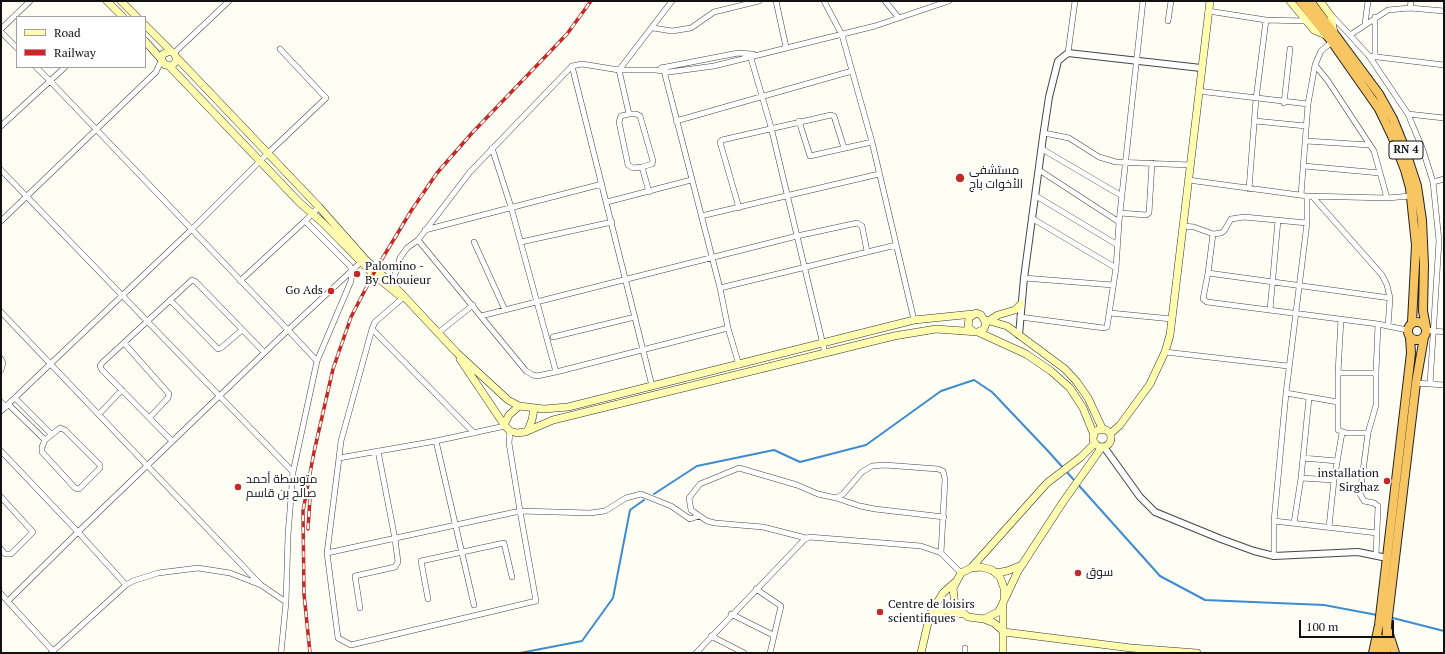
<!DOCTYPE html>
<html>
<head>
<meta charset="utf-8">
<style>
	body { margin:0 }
	#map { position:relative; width:1445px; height:654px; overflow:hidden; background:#fffef4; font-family:"PT Serif",serif }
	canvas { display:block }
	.frame { position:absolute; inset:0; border:2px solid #111; pointer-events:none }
	.legend { position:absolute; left:16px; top:16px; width:130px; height:52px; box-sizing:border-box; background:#fff; border:1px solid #a0a0a0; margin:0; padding:5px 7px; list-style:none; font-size:12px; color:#111 }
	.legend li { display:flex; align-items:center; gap:8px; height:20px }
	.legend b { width:20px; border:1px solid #a0a0a0 }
	.scale { position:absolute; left:1299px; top:620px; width:95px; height:18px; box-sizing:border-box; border:2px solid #111; border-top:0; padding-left:5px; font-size:12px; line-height:14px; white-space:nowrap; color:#111; -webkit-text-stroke:3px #fff; paint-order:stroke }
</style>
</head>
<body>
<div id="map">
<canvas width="1445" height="654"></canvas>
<div class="frame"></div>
<ul class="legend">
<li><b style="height:5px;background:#fffcaf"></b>Road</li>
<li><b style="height:5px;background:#c32a26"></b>Railway</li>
</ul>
<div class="scale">100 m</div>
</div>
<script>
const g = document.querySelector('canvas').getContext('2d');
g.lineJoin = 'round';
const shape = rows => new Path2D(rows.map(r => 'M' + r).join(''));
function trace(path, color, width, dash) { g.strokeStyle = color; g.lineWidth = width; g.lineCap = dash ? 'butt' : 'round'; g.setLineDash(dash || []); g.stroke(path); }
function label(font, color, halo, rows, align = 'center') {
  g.font = font + ' "PT Serif",Cairo,serif'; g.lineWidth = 4; g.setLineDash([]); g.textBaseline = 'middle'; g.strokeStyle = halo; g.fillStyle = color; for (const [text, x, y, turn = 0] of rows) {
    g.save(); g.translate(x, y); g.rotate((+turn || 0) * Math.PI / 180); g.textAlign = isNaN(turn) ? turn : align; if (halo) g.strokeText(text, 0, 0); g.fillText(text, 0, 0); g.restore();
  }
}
trace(shape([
	[654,494,697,466,774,450,800,462,866,445,941,391,974,380,992,392,1048,451,1160,576,1205,600,1324,605,1377,615],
	[1389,617,1444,631],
	[520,653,582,641,613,598,630,510,644,500]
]), '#3e8bcf', 2);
const minor = shape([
	[776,1,786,47],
	[824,1,842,35,872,142,914,320],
	[885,1,898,17],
	[1410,8,1411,1],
	[1208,11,1266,20,1306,21],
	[1331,15,1350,35],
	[1168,21,1171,1],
	[1365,24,1368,1],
	[653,28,672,31,691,28,714,12,759,1],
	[1,29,30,1],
	[1,32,17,48],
	[174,53,229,1],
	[1068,53,1075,1],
	[750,55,771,127,825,353],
	[1369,56,1444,65],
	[1375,57,1375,17],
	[1315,65,1328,81,1374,151,1387,198,1411,196],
	[572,66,652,386],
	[663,67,720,288,728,328,739,365],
	[661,68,738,53,753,54],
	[1198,91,1308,104],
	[1284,103,1290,49],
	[629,114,621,116,619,122,628,165,633,168,642,167],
	[1408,114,1444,118],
	[676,121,852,71],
	[799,121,810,156,872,142],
	[1255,121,1306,126],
	[1,126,50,81,36,67],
	[1044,133,1069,138,1099,157,1116,162,1190,165],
	[1306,141,1370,145],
	[492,148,511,207,556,372],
	[1042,149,1122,196],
	[1304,166,1380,173],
	[1,170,293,472],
	[1039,170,1119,222],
	[1188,180,1307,196,1387,198],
	[1433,182,1444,179],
	[1249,189,1256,99,1266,20],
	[649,192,642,167,652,164,653,161,640,116,636,114,629,114,619,70,672,1],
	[1301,195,1308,104,1315,65,1321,51,1332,42],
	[1036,196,1116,244],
	[1313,197,1382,275,1387,285,1390,298],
	[607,202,691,180],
	[739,208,720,142,722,140,831,115,834,116,844,148],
	[1120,213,1146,215,1149,213,1152,163],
	[701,216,879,174],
	[1033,219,1116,268],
	[1,221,156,72,161,61],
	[305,221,319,207],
	[1307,223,1244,217,1231,219,1224,231,1221,233,1213,234,1208,273,1390,298,1388,326],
	[1183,226,1194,227,1213,234],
	[425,230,602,184],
	[474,242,505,310],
	[521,242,612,222],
	[1208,273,1203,299,1207,302,1378,324,1407,330],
	[1024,278,1113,285],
	[240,281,305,221,350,266,352,271,351,281,317,361],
	[392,284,400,258,407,248,418,240],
	[720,288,896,245],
	[404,297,375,322,372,329,341,441,339,458,436,441,505,426],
	[170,300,218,349,221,348,242,330],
	[1270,310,1278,220],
	[1,312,260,584],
	[1110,313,1172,319],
	[481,316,797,236,857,223,862,226,867,251],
	[1020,317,1104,328,1107,327,1116,268,1119,222,1143,1],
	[728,328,556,372,537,376,533,375,526,371,418,240,470,172,572,66,582,64,619,70,656,70,669,72,714,66,875,26,949,1],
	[372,329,474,433],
	[1426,330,1444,332],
	[438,333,473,305],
	[553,337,635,317],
	[124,343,169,394,168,398,150,417],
	[1165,352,1288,366],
	[1,359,3,363,1,370],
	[1338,373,1341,319],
	[1416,383,1444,385],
	[1430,384,1439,241,1433,182,1423,150,1408,114,1369,56,1350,35,1388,10,1410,8,1444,11],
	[1286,393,1338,402,1338,430,1346,433,1368,433,1360,494,1364,501,1374,503,1378,506,1376,555],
	[15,398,51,434],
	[1309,398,1301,478,1334,480,1329,527],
	[1,402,6,407],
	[1338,402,1338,373,1376,373,1378,324],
	[8,404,45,440],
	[1,411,191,230,267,154,326,98,280,49],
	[99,414,122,390],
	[60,428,65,430,100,465,100,468,79,489,75,488,42,452,42,447,45,440,60,428],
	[510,431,509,443,520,511,536,601,351,645,338,638,327,553,520,511,590,513,605,511,626,498,641,494,671,506,690,519,699,516],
	[1368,433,1376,405,1376,373],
	[172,441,102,370,100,366,102,363,192,280,196,282,264,352],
	[436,441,474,605],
	[1,451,78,532,288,330,50,81,65,67],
	[1303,458,1337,461],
	[1334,480,1342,433],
	[1,497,33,532,11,554,5,554,1,549],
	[836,498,860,506,875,509,944,517],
	[1274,521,1377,533],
	[1294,523,1301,478],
	[806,538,763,527,715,523,707,521,691,510,689,498,700,484,739,468,797,485,818,494,836,498,843,494,862,472,872,466,885,465,938,469,943,471,945,479,941,553],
	[327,553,339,458],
	[1274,556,1274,521,1286,393,1307,223,1307,196],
	[756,589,781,606,770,653],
	[1,594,53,651],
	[428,599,421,561,504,543,512,577],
	[8,601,78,532,126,585],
	[360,608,355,576,395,567,398,562,395,539,378,451],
	[731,614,773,635],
	[711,636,744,653],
	[965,648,965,653],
	[51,653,126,585,133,581,158,573,198,568,230,573,261,585,286,602,288,535,293,472,317,361,288,330,361,262],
	[281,653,286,602],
	[696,653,804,540,809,537,921,546,941,553,961,573]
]);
const tertiary = shape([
	[1019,335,1024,278,1043,137,1049,97,1058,61,1068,53,1201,68],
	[1104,447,1140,497,1155,512,1221,539,1254,551,1274,556,1358,552,1387,558]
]);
const secondary = shape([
	[107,1,123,17],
	[121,1,137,17],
	[1290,1,1314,30,1328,36],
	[1320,1,1331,16,1334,33],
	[145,25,172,52],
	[145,41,161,59,165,65,172,66,177,60,174,53,170,51,163,54,161,59],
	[177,58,319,207,365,259,397,289,457,353,508,400,519,406,544,409,568,407,914,320,973,314],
	[170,67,300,203,323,223,373,274,400,296],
	[986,320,1007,326,1065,369,1077,382,1088,398,1103,430],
	[990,320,998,315,1015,310,1021,304],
	[978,332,1026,354,1051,371,1070,388,1083,408,1094,435],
	[460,359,505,426,510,431,517,433,525,432,553,420,894,336,936,329,978,332,984,329,986,323,981,315,976,313,969,318,968,327,973,331],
	[504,425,509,415,519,406],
	'1093 438a9 9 0 1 1 18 0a9 9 0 1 1-18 0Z',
	[528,430,532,420,534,409],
	[1110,434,1120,425,1150,384,1165,352,1170,335,1210,1],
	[971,568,1047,483,1081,457,1095,443],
	[996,573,1007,571,1022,565],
	[1004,599,1004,588,1000,577,992,570,981,567,971,568,961,573,953,588,955,606,968,617,984,619,998,612,1001,607,1018,571,1063,502,1102,447],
	[930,614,946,610,961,614],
	[984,619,994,623,1004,632,1131,648,1197,653],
	[921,653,930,614,943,593,954,583],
	[1003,653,1003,603]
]);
const trunk = shape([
	[1300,1,1332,42,1379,109,1392,136,1405,170,1410,188,1416,245,1412,322],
	[1310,1,1379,94,1393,119,1404,146,1417,186,1422,220,1424,265,1423,311,1426,327],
	'1408 331a9 9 0 1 1 18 0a9 9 0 1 1-18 0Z',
	[1388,631,1395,653],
	[1379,638,1380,653],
	[1373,653,1379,625,1411,353,1410,337],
	[1386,653,1387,625,1416,383,1424,337]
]);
trace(minor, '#444', 6);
trace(tertiary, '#444', 8);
trace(secondary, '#333', 8);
trace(trunk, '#222', 10);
trace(minor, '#fff', 5);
trace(tertiary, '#fff', 6);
trace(secondary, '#fffcaf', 7);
trace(trunk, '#f7c663', 8);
const rail = shape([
	[308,529,310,498],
	[310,653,304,594,303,511,314,452,333,369,351,317,376,269,411,211,437,173,472,133,567,34,591,1]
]);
trace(rail, '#c32a26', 3.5);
trace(rail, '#fff', 2, [6]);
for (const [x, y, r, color] of [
	[960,178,5,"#c32a26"],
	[357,274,4,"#c32a26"],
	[331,291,4,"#c32a26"],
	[1387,481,4,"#c32a26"],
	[238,487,4,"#c32a26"],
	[1078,573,4,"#c32a26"],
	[880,612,4,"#c32a26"]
]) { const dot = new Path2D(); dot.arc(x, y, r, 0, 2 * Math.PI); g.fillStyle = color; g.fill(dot); trace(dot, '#fff', 1.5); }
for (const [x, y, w] of [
	[1406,150,34]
]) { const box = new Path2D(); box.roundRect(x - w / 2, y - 9, w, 18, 3); g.fillStyle = '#fff'; g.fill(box); trace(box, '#111', 1); }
label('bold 11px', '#111', null, [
	["RN 4",1406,150]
]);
label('12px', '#111', '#fff', [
	["مستشفى",969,171],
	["الأخوات باج",969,185],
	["Palomino -",365,267],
	["By Chouieur",365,281],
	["Go Ads",323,291,"right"],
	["installation",1379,474,"right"],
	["Sirghaz",1379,488,"right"],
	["متوسطة أحمد",246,480],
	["صالح بن قاسم",246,494],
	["سوق",1086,573],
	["Centre de loisirs",888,605],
	["scientifiques",888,619]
], 'left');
</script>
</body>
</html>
